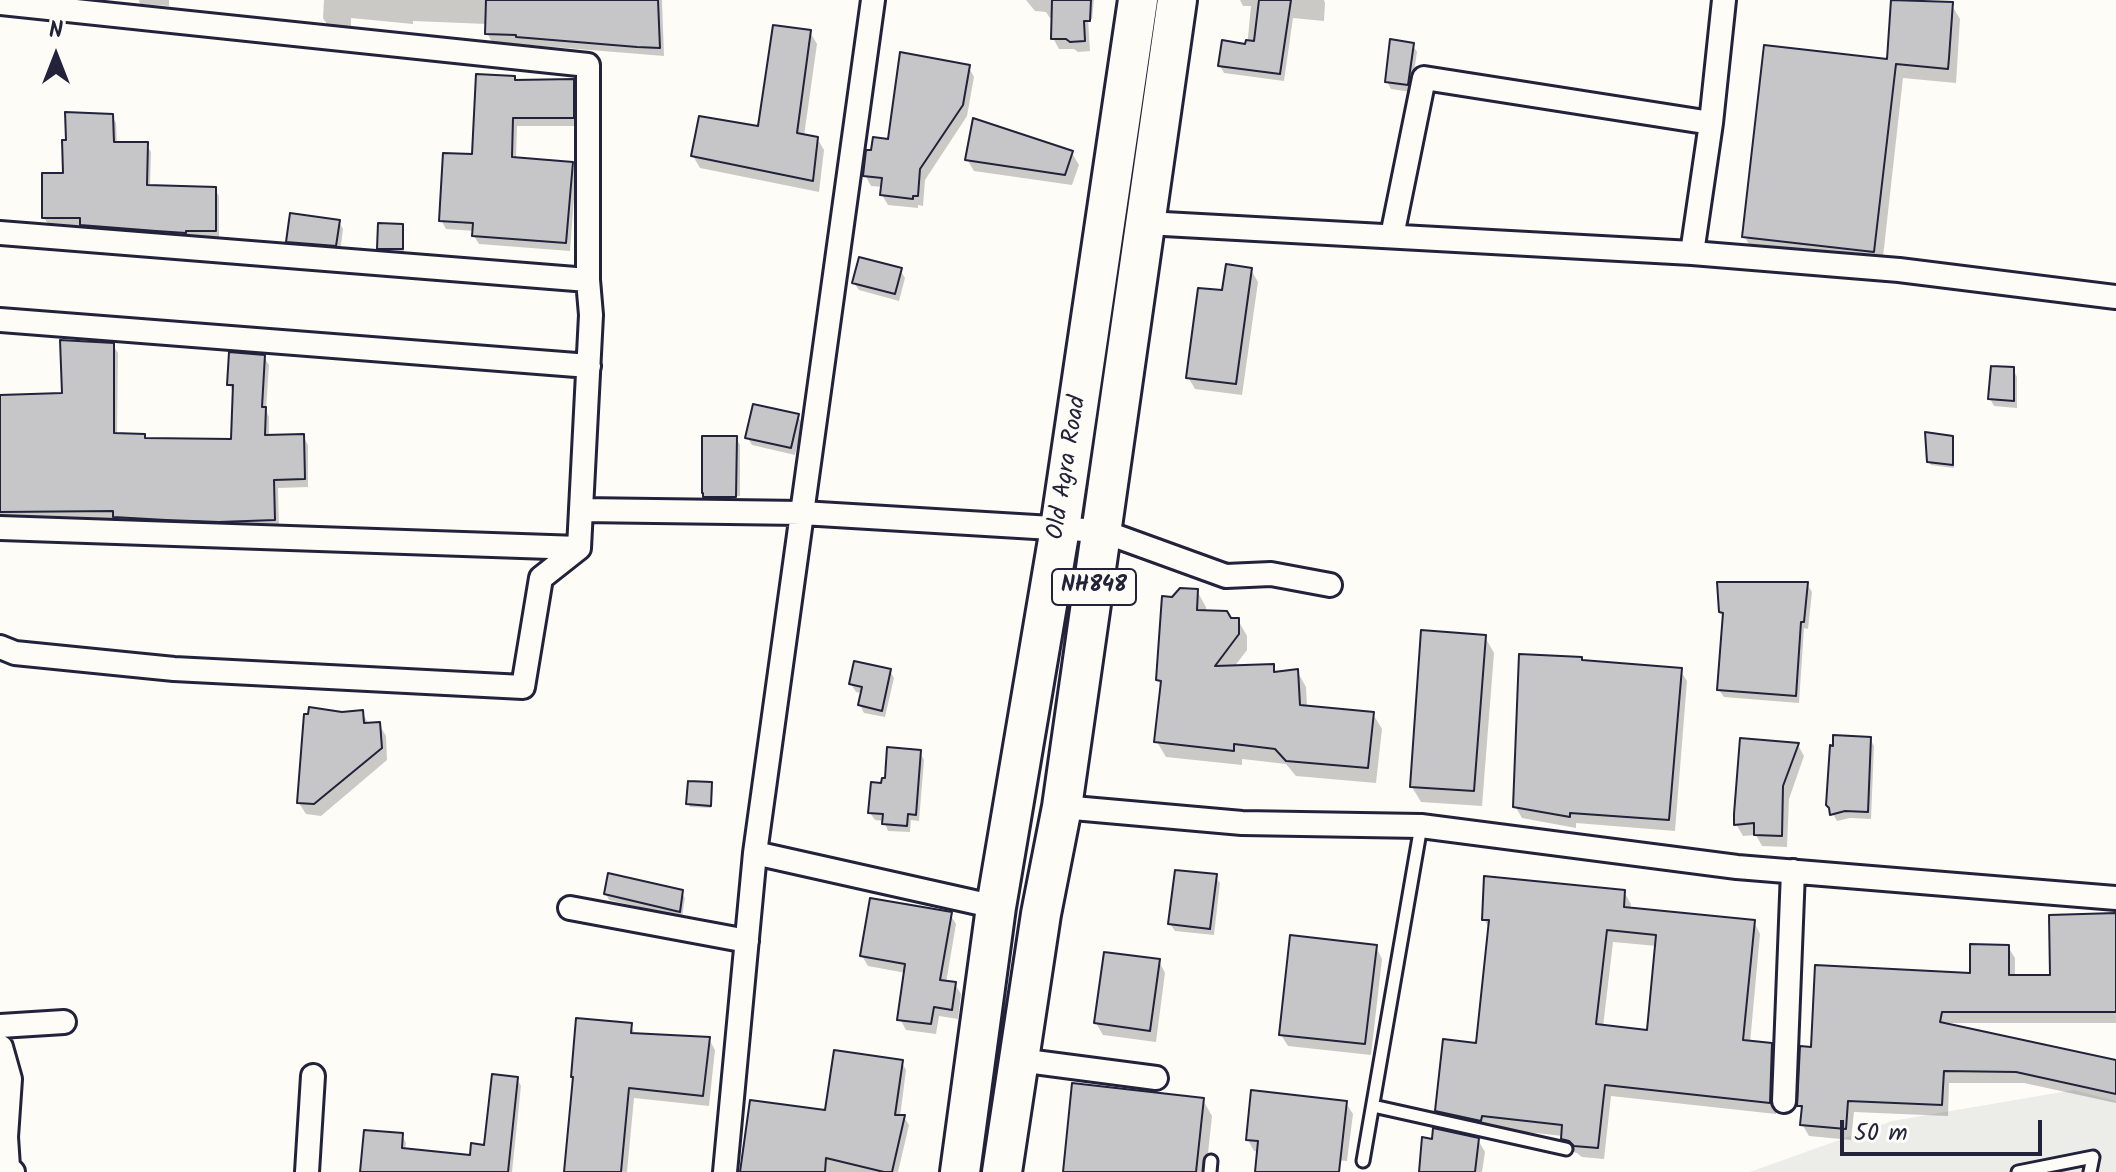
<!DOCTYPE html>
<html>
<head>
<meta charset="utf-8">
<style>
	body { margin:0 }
	#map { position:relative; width:2116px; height:1172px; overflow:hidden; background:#fdfcf7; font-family:Kalam,sans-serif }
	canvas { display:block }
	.north { position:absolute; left:16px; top:16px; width:80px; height:80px; -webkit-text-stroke:6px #fdfcf7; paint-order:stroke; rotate:0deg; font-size:22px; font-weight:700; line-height:32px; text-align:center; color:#22223b }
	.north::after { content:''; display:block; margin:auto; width:28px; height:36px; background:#22223b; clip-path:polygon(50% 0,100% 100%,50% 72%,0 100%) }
	.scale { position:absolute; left:1840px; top:1120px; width:202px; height:36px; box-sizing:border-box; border:4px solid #22223b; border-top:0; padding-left:10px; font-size:24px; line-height:28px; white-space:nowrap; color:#22223b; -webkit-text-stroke:6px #fdfcf7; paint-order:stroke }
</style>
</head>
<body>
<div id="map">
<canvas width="2116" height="1172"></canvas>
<div class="north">N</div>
<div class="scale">50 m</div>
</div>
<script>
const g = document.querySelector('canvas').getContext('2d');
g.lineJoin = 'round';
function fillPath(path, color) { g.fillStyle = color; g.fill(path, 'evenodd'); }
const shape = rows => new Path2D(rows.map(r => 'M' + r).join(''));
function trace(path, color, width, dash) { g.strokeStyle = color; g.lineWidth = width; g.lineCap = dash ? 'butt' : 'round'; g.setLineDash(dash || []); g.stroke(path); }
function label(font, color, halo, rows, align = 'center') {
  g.font = font + ' Kalam,sans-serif'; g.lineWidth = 7; g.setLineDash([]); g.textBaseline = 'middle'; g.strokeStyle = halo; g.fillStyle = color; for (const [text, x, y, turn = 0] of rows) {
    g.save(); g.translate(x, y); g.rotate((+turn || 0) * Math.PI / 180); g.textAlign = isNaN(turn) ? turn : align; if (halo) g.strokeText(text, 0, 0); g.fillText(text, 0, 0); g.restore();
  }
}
fillPath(shape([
	[2074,1090,2116,1101,2116,1172,1750,1172,1892,1121]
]), '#ecece9');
fillPath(shape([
	[139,0,169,0,169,6,140,4],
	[324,0,662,0,664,56,492,42,487,33,487,24,413,21,413,24,351,18,351,28,329,27,323,18],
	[1026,0,1094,0,1092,19,1088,19,1090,51,1078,52,1074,49,1059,49,1053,38,1054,18,1050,18,1046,12,1035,11],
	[1240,0,1324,0,1325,3,1324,21,1293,18,1284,81,1224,73,1220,66,1247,47,1251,6,1243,6],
	[1893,0,1951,4,1960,19,1956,83,1903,78,1882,266,1753,252,1745,237,1889,61],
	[810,32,817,44,804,136,817,138,824,150,819,192,700,168,693,156,760,128],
	[1412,44,1417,52,1411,92,1391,89,1387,82],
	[968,66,974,77,967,116,925,180,923,206,918,205,918,208,888,205,882,195,883,187,871,186,865,175,890,142],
	[514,78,517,82,573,81,578,90,578,126,517,126,516,159,571,164,576,172,570,251,479,244,474,236,475,231,446,229,441,220],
	[112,116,116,123,117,144,146,144,151,152,150,187,215,189,219,196,219,238,86,232,82,225,49,225,44,218,65,175],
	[1072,153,1079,165,1072,185,974,171,967,159],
	[339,222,343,229,340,253,293,249,289,241],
	[402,226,404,229,404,252,381,251,379,248],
	[900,270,905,278,899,301,859,290,854,283],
	[1251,270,1258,282,1242,395,1195,389,1188,377,1224,293],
	[113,345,118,353,117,435,144,436,147,440,233,442,233,392,229,384,264,357,269,365,266,410,269,417,269,437,303,436,308,445,308,487,278,488,279,528,120,524,117,519,0,520,0,397,64,395],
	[2013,369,2017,377,2017,408,1994,406,1990,399],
	[798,416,802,424,795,455,752,445,747,437],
	[736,438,740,445,740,496,705,495],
	[1951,438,1953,441,1954,468,1931,465,1929,462],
	[707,499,740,500,740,504,710,504],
	[1807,584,1812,592,1808,629,1804,628,1799,703,1724,697,1719,690,1725,618,1721,612],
	[1197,591,1206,607,1206,612,1230,620,1238,620,1247,636,1247,650,1234,667,1273,666,1277,674,1297,671,1306,687,1307,707,1373,714,1382,729,1376,783,1296,776,1286,764,1242,759,1242,765,1166,757,1157,742,1162,687,1158,680,1173,599],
	[1485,637,1494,653,1482,806,1421,802,1412,787],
	[1583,662,1680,670,1687,681,1675,831,1576,823,1576,828,1522,818,1515,806],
	[890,671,894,678,885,717,864,713,860,705,862,693,856,692,851,684],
	[362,712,369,725,379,724,386,736,387,760,321,816,306,814,299,803,341,714],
	[1870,739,1874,746,1871,819,1850,818,1837,821,1828,805],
	[1798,745,1804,756,1789,799,1787,847,1762,846,1756,835,1743,836,1736,824],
	[920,752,924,760,919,821,911,820,910,832,888,831,884,821,875,820,870,813,883,785],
	[711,784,713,787,711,808,690,807,688,804],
	[1215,876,1220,883,1214,935,1175,931,1170,924],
	[681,892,685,898,682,917,609,900,606,894],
	[1624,892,1631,904,1630,909,1754,922,1760,934,1750,1043,1771,1045,1778,1057,1776,1114,1611,1096,1604,1159,1582,1157,1577,1153,1570,1151,1563,1139,1563,1136,1444,1123,1437,1111,1477,1045,1490,930,1484,919],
	[1613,942,1657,946,1649,1032,1603,1027],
	[950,914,956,924,946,983,955,984,961,994,958,1019,939,1016,936,1034,906,1030,900,1019,906,973,868,966,862,956],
	[2116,915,2116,1023,1943,1023,2116,1062,2116,1103,2024,1083,1949,1083,1948,1116,1854,1112,1851,1140,1809,1136,1802,1124,1803,1113,1799,1105,1812,1050,1972,975,2008,947,2015,958,2015,977,2052,977],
	[1376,947,1382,959,1371,1055,1288,1046,1281,1035],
	[1159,961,1165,973,1156,1042,1103,1035,1096,1023],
	[630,1025,636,1035,709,1039,715,1050,709,1106,634,1098,627,1172,566,1172],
	[901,1061,906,1070,900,1117,904,1117,909,1125,898,1172,742,1172],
	[517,1079,521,1086,512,1172,363,1172,402,1135,406,1143,405,1150,471,1157,486,1147],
	[1203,1100,1212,1116,1206,1172,1065,1172],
	[1346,1103,1353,1114,1347,1161,1317,1158,1315,1172,1257,1172,1259,1152,1254,1151,1248,1140],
	[1478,1140,1485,1152,1482,1172,1421,1172]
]), '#0003');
const building = shape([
	[486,0,658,0,660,48,637,47,516,37,516,35,485,34,486,0],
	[1052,0,1091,0,1090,21,1084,21,1085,41,1070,42,1066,39,1051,39,1052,0],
	[1259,0,1291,0,1280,74,1218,66,1222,40,1245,44,1246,40,1254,41,1259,0],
	[1891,0,1953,2,1949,58,1948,69,1896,64,1874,252,1742,237,1764,45,1887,59,1891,0],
	[773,25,811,30,797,133,818,137,813,181,691,156,699,116,758,126,773,25],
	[1390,39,1414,43,1408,85,1385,82,1390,39],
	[900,52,970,65,963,105,920,169,918,196,913,196,913,199,880,195,882,178,863,176,866,150,871,150,873,137,888,139,900,52],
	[476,74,515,76,515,80,574,79,574,118,513,118,512,157,573,162,566,243,472,236,473,223,439,221,443,153,472,154,476,74],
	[65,112,113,114,114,142,148,142,147,185,216,187,216,231,186,231,186,233,156,231,80,225,80,218,42,218,42,173,63,173,62,140,66,140,65,112],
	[973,118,1073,151,1065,175,965,160,973,118],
	[290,213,340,220,336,246,286,242,290,213],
	[378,223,403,224,403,249,377,249,378,223],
	[859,257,902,268,895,294,852,283,859,257],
	[1226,264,1252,268,1236,384,1186,378,1198,288,1222,290,1226,264],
	[60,340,114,343,114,433,145,434,145,438,231,439,233,385,227,385,229,352,265,355,262,407,266,407,265,435,304,434,305,479,274,480,275,520,219,522,166,520,113,517,113,511,0,512,0,395,62,393,60,340],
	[1991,366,2014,367,2014,401,1988,399,1991,366],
	[753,404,799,414,791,448,745,438,753,404],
	[1925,432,1953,436,1953,465,1927,462,1925,432],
	[702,436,737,436,736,497,703,497,703,493,702,493,702,436],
	[1717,582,1808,582,1804,622,1801,622,1796,696,1717,690,1723,613,1719,612,1717,582],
	[1180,588,1198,589,1197,610,1227,611,1231,618,1239,618,1239,634,1215,666,1274,664,1274,672,1298,669,1300,705,1374,712,1368,768,1286,761,1275,749,1234,744,1234,751,1154,742,1161,681,1156,680,1162,596,1172,597,1180,588],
	[1421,630,1486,635,1474,791,1410,787,1421,630],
	[1519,654,1582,657,1582,660,1682,668,1669,820,1570,813,1570,817,1513,807,1519,654],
	[854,661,891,669,882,711,858,705,862,687,849,684,854,661],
	[309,707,342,712,363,710,364,723,380,722,382,748,314,804,297,803,304,714,308,714,309,707],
	[1833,735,1871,737,1868,812,1845,811,1830,815,1829,808,1826,805,1830,745,1833,746,1833,735],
	[1740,738,1799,743,1783,786,1782,836,1754,835,1754,823,1734,825,1734,814,1740,738],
	[887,747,921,750,916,815,908,814,907,826,882,824,883,814,868,813,871,782,881,783,882,778,885,778,887,747],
	[688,781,712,782,711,806,686,804,688,781],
	[1175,870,1217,874,1210,929,1168,924,1175,870],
	[608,873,683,890,680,912,604,894,608,873],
	[1484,876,1625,890,1624,907,1755,920,1743,1040,1772,1043,1770,1103,1605,1085,1598,1148,1574,1146,1569,1141,1561,1139,1562,1125,1482,1116,1481,1121,1435,1111,1443,1039,1476,1043,1489,920,1482,920,1484,876],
	[1607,930,1656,935,1647,1030,1596,1024,1607,930],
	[870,898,952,912,940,980,956,982,952,1010,934,1007,931,1024,897,1020,905,964,860,956,870,898],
	[2116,913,2116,1012,1942,1012,1940,1022,2116,1060,2116,1094,2016,1072,1944,1071,1942,1105,1848,1101,1846,1129,1800,1125,1802,1106,1797,1106,1800,1046,1811,1047,1815,965,1970,973,1970,944,2009,945,2009,975,2050,975,2049,915,2116,913],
	[1290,935,1377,945,1365,1044,1279,1035,1290,935],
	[1104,952,1160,959,1150,1031,1094,1023,1104,952],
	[576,1018,632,1023,631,1033,710,1037,703,1096,629,1088,621,1172,564,1172,573,1077,571,1077,576,1018],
	[834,1050,903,1060,895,1115,905,1115,892,1172,884,1172,826,1158,825,1172,740,1172,750,1100,825,1110,834,1050],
	[492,1074,518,1077,508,1172,360,1172,364,1130,403,1133,402,1148,470,1155,471,1143,484,1145,492,1074],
	[1072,1083,1204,1098,1196,1172,1063,1172,1072,1083],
	[1251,1090,1347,1101,1339,1172,1255,1172,1258,1141,1246,1140,1251,1090],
	[1433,1128,1479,1138,1475,1172,1419,1172,1422,1137,1432,1139,1433,1128]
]);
fillPath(building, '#c6c6c8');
trace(building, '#22223b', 2);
const service = shape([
	[1373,1106,1566,1149],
	[1363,1161,1421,826],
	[1210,1172,1211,1161],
	[2018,1172,2093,1157,2090,1172]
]);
const minor = shape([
	[0,3,588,65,588,280,591,315,579,548,541,578,523,687,174,669,15,653,0,647],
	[1146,223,1692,253,1899,270,2116,297],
	[0,233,588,280],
	[1392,236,1424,78,1711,123],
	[1692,253,1711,123,1724,0],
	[0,320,589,366],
	[581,510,802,513,1102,531,1226,576,1271,574,1330,585],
	[0,528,579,548],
	[1062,807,1242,823,1421,826,1737,867,2116,898],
	[755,853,873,0],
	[570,908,747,941],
	[0,1026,64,1022],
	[1,1047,10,1079,6,1137,8,1167,13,1172],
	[1019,1060,1156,1078],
	[1784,1101,1793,871],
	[307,1172,313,1076],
	[725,1172,755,853,996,907]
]);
const trunk = shape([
	[960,1172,996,907,1060,528,1138,0],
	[1002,1172,1041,914,1062,807,1177,0]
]);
trace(service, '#22223b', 17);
trace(minor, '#22223b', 28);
trace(trunk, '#22223b', 44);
trace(service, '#fdfcf7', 11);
trace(minor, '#fdfcf7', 22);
trace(trunk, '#fdfcf7', 38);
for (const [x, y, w] of [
	[1094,587,84]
]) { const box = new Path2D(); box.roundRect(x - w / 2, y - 18, w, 36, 6); g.fillStyle = '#fdfcf7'; g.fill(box); trace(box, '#22223b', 2); }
label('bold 22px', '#22223b', null, [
	["NH848",1094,587]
]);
label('24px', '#22223b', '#fdfcf7', [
	["Old Agra Road",1069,468,-81]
]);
</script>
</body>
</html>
